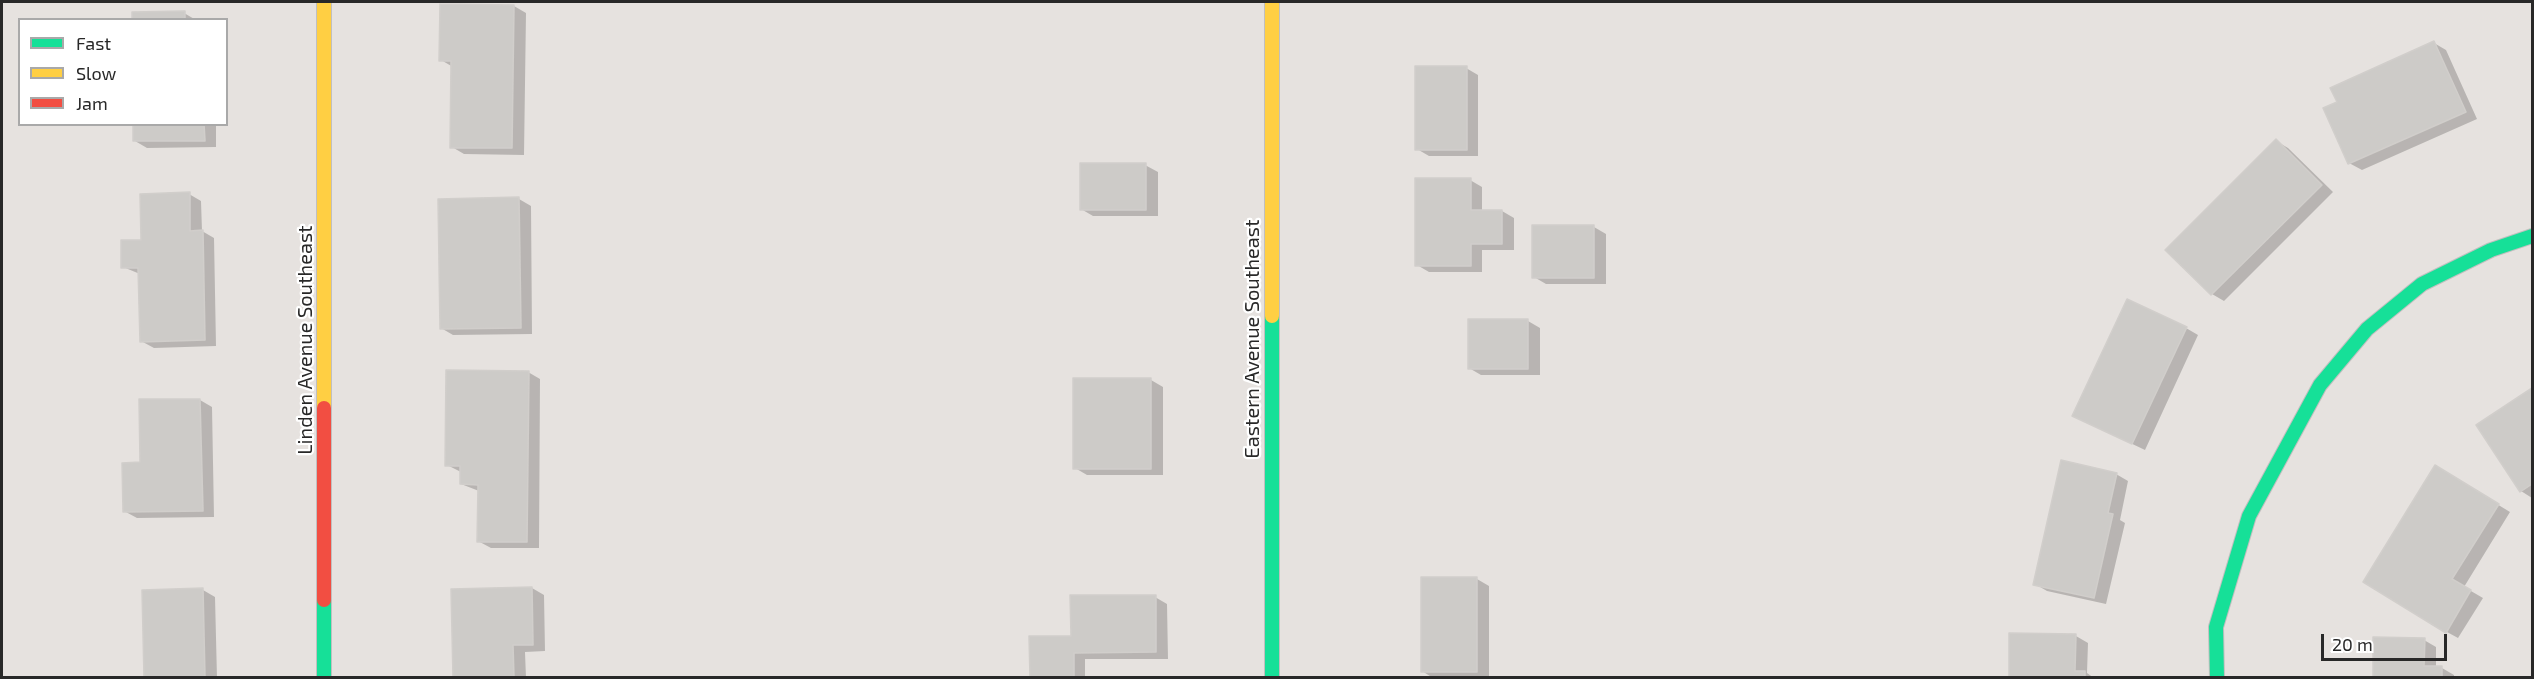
<!DOCTYPE html>
<html>
<head>
<meta charset="utf-8">
<style>
	body { margin:0 }
	#map { position:relative; width:2534px; height:679px; overflow:hidden; background:#e6e2df; font-family:"Exo 2",sans-serif }
	canvas { display:block }
	.frame { position:absolute; inset:0; border:3px solid #282828; pointer-events:none }
	.legend { position:absolute; left:18px; top:18px; width:210px; height:108px; box-sizing:border-box; background:#fff; border:2px solid #a9a9a9; margin:0; padding:8px 10px; list-style:none; font-size:18px; color:#282828 }
	.legend li { display:flex; align-items:center; gap:12px; height:30px }
	.legend b { width:30px; border:2px solid #a9a9a9 }
	.scale { position:absolute; left:2321px; top:634px; width:126px; height:27px; box-sizing:border-box; border:3px solid #282828; border-top:0; padding-left:8px; font-size:18px; line-height:21px; white-space:nowrap; color:#282828; -webkit-text-stroke:4px #fff; paint-order:stroke }
</style>
</head>
<body>
<div id="map">
<canvas width="2534" height="679"></canvas>
<div class="frame"></div>
<ul class="legend">
<li><b style="height:8px;background:#16e098"></b>Fast</li>
<li><b style="height:8px;background:#ffcf43"></b>Slow</li>
<li><b style="height:8px;background:#f24e42"></b>Jam</li>
</ul>
<div class="scale">20 m</div>
</div>
<script>
const g = document.querySelector('canvas').getContext('2d');
g.lineJoin = 'round';
function fillPath(path, color) { g.fillStyle = color; g.fill(path, 'evenodd'); }
const shape = rows => new Path2D(rows.map(r => 'M' + r).join(''));
function trace(path, color, width, dash) { g.strokeStyle = color; g.lineWidth = width; g.lineCap = dash ? 'butt' : 'round'; g.setLineDash(dash || []); g.stroke(path); }
function label(font, color, halo, rows, align = 'center') {
  g.font = font + ' "Exo 2",sans-serif'; g.lineWidth = 4.5; g.setLineDash([]); g.textBaseline = 'middle'; g.strokeStyle = halo; g.fillStyle = color; for (const [text, x, y, turn = 0] of rows) {
    g.save(); g.translate(x, y); g.rotate((+turn || 0) * Math.PI / 180); g.textAlign = isNaN(turn) ? turn : align; if (halo) g.strokeText(text, 0, 0); g.fillText(text, 0, 0); g.restore();
  }
}
fillPath(shape([
	[441,6,514,6,526,13,524,155,464,154,452,147,453,67,441,60],
	[184,13,196,20,134,20],
	[2434,43,2446,50,2477,119,2362,170,2349,163,2325,109],
	[1466,68,1478,75,1478,156,1429,156,1417,149],
	[135,124,216,124,216,147,147,148,135,141],
	[2276,141,2288,148,2333,192,2224,301,2212,294],
	[1145,165,1158,172,1158,216,1093,216,1081,209],
	[1470,180,1482,187,1482,211,1502,211,1514,218,1514,250,1482,250,1482,272,1429,272,1417,265],
	[189,194,201,201,202,231,214,238,216,346,154,348,141,341,140,274,123,267,142,241],
	[519,199,531,206,532,334,453,335,441,328],
	[1594,227,1606,234,1606,284,1546,284,1534,277],
	[1528,321,1540,328,1540,375,1481,375,1469,368],
	[2186,328,2198,335,2145,450,2086,422],
	[528,372,540,379,539,548,491,548,478,541,479,491,461,484,461,472,447,465],
	[1151,380,1163,387,1163,475,1087,475,1075,468],
	[2532,390,2532,498,2521,491,2478,426],
	[200,400,212,407,214,517,137,518,124,511,142,464,141,401],
	[2436,467,2510,512,2464,587,2483,598,2458,638,2447,632],
	[2116,474,2128,481,2120,520,2125,523,2106,604,2047,591,2035,584],
	[1477,579,1489,586,1489,678,1433,678,1422,671],
	[532,588,544,595,545,651,525,652,526,678,455,678],
	[203,590,215,597,217,678,146,678],
	[1155,597,1167,604,1168,659,1085,659,1085,678,1033,678,1072,637],
	[2076,636,2088,643,2087,673,2094,678,2010,678],
	[2424,640,2436,647,2436,668,2442,668,2454,675,2454,678,2374,678]
]), '#0003');
const building = shape([
	[440,4,514,5,512,148,450,148,451,61,439,61,440,4],
	[185,11,185,20,132,20,132,12,185,11],
	[2434,41,2466,112,2348,164,2323,108,2337,102,2330,88,2434,41],
	[1415,66,1467,66,1467,150,1415,150,1415,66],
	[133,124,204,124,205,141,133,141,133,124],
	[2276,139,2322,185,2211,295,2165,250,2276,139],
	[1080,163,1146,163,1146,210,1080,210,1080,163],
	[1415,178,1471,178,1471,210,1502,210,1502,244,1471,244,1471,266,1415,266,1415,178],
	[190,192,190,231,203,230,205,340,140,342,138,268,121,268,121,240,141,240,140,194,190,192],
	[519,197,521,328,440,329,438,199,519,197],
	[1532,225,1594,225,1594,278,1532,278,1532,225],
	[2127,299,2187,327,2132,444,2072,416,2127,299],
	[1468,319,1528,319,1528,369,1468,369,1468,319],
	[446,370,529,371,527,542,477,542,478,485,460,484,460,466,445,466,446,370],
	[1073,378,1151,378,1151,469,1073,469,1073,378],
	[2532,388,2532,484,2520,492,2476,425,2532,388],
	[139,399,200,399,203,511,123,512,122,463,140,462,139,399],
	[2061,460,2117,473,2108,513,2113,514,2094,598,2033,585,2061,460],
	[2435,465,2499,504,2452,579,2471,590,2446,633,2363,582,2435,465],
	[1421,577,1477,577,1477,672,1421,672,1421,577],
	[532,587,533,645,513,645,514,678,453,678,451,589,532,587],
	[203,588,205,678,144,678,142,590,203,588],
	[1070,595,1156,595,1156,652,1074,653,1074,677,1030,678,1029,636,1071,636,1070,595],
	[2009,633,2076,634,2075,671,2085,671,2085,678,2009,678,2009,633],
	[2373,637,2425,638,2424,666,2442,666,2442,678,2373,678,2373,637]
]);
fillPath(building, '#cdcbc8');
trace(building, '#d1cecb', 1.5);
const fast = shape([
	[1272,316,1272,678],
	[324,600,324,678],
	[2217,678,2216,627,2249,516,2320,385,2367,329,2422,284,2491,250,2532,236]
]);
const slow = shape([
	[324,2,324,408],
	[1272,2,1272,316]
]);
const jam = shape([
	[324,408,324,600]
]);
trace(fast, '#c0bfbf', 16);
trace(slow, '#c0bfbf', 16);
trace(jam, '#c0bfbf', 16);
trace(fast, '#16e098', 14);
trace(slow, '#ffcf43', 14);
trace(jam, '#f24e42', 14);
label('20px', '#282828', '#fff', [
	["Eastern Avenue Southeast",1252,339,-90],
	["Linden Avenue Southeast",305,340,-90]
]);
</script>
</body>
</html>
